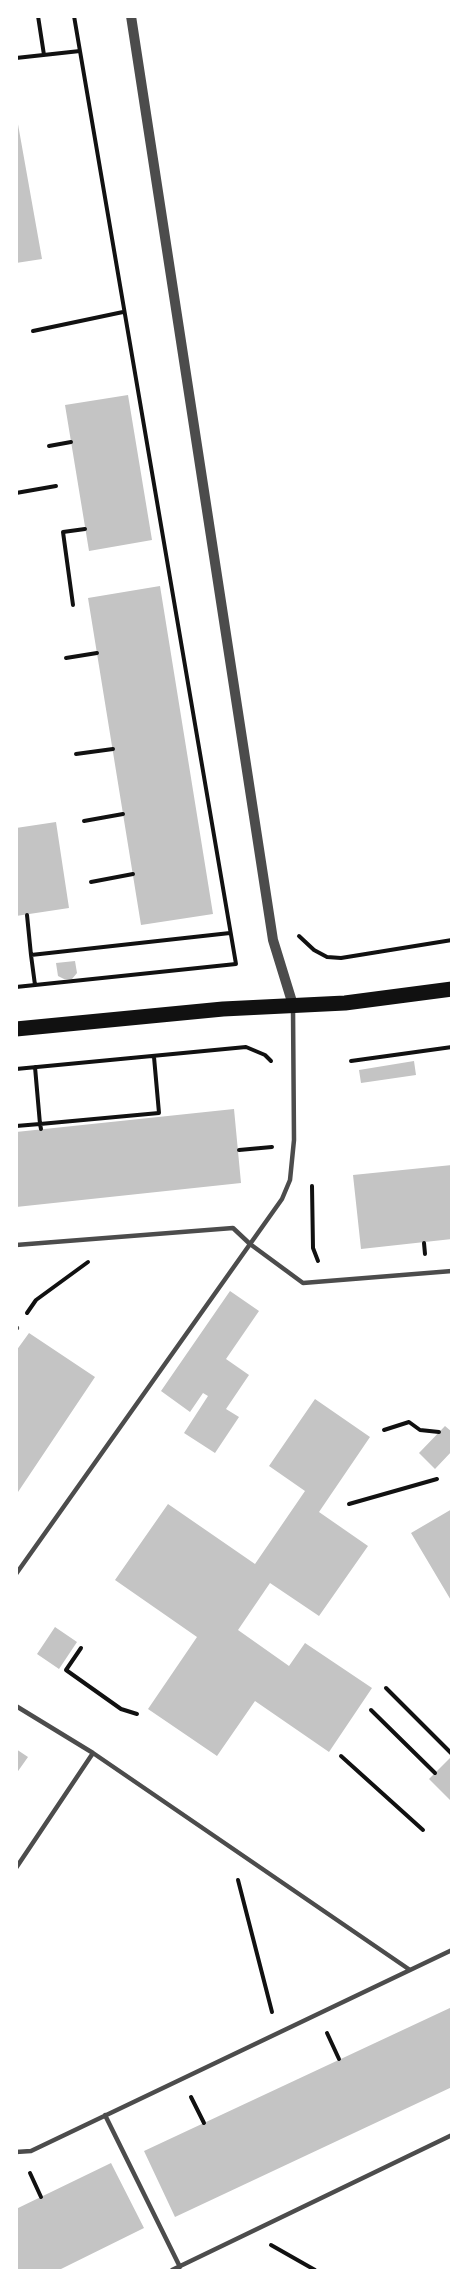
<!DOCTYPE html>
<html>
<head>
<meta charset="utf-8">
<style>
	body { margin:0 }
	#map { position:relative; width:468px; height:2287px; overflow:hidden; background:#fff; font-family:Literata,serif }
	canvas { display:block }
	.frame { position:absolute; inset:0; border:18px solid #fff; pointer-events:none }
</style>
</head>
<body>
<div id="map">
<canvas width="468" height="2287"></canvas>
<div class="frame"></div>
</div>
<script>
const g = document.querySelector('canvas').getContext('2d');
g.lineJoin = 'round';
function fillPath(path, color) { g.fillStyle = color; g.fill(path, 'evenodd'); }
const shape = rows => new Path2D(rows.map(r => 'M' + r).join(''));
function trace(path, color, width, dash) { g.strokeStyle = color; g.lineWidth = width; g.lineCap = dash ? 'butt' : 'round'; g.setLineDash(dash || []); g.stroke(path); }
fillPath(shape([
	[16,113,42,259,16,263],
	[128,395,152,540,89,551,65,405],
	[160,586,213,914,141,925,88,598],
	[56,822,69,908,16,916,16,828],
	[75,961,77,973,72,979,64,979,58,976,56,963],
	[414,1061,416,1075,361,1083,359,1070],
	[234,1109,241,1183,16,1207,16,1132],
	[452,1165,452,1239,361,1249,353,1175],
	[230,1291,259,1311,226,1359,249,1375,226,1409,239,1417,215,1453,184,1433,208,1396,203,1393,190,1412,161,1391],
	[29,1333,95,1377,16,1495,16,1351],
	[315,1399,370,1437,319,1512,368,1546,319,1616,270,1583,238,1630,289,1666,305,1643,372,1688,329,1752,255,1701,217,1756,148,1709,197,1637,115,1580,168,1504,255,1564,305,1491,269,1466],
	[445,1426,452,1432,452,1451,435,1469,419,1453],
	[452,1509,452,1602,411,1533],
	[55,1627,77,1642,59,1669,37,1654],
	[16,1749,28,1757,16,1774],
	[452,1756,452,1798,450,1800,429,1779],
	[452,2007,452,2087,175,2217,144,2151],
	[111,2163,144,2228,59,2270,16,2270,16,2209]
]), '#c4c4c4');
trace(shape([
	[38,16,44,55],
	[16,58,80,51],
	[33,331,123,312],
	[49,446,71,442],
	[16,493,56,486],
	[73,605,63,532,85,529],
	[66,658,97,653],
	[76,754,113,749],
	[84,821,123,814],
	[91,882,133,874],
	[27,915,31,955],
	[299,936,314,950,327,957,341,958,452,940],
	[35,985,31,955,230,933],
	[16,987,236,964,74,16],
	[351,1061,452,1047],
	[35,1067,40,1124,159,1113,154,1057],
	[16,1069,246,1047,265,1055,271,1061],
	[16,1126,40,1124,41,1129],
	[239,1150,272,1147],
	[312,1186,313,1248,318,1261],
	[424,1243,425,1254],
	[27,1313,36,1300,88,1262],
	[384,1430,409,1422,420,1430,439,1432],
	[349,1504,437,1479],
	[81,1648,66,1670,121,1709,137,1714],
	[386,1688,452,1754],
	[371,1710,435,1773],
	[341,1756,423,1830],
	[238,1880,272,2012],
	[327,2033,339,2059],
	[191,2097,204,2123],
	[30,2173,41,2197],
	[271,2245,315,2270]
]), '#111', 4);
trace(shape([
	[16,1245,233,1228,250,1244,303,1283,452,1271],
	[16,1328,17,1328],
	[16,1574,282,1199,290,1180,294,1140,293,1008],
	[16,1706,93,1753,410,1970],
	[16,1868,93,1753],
	[105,2115,180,2267],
	[16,2152,31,2151,452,1950],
	[172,2270,452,2135]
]), '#4c4c4c', 4.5);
trace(shape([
	[131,16,273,940,293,1005]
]), '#4c4c4c', 10);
trace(shape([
	[16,1029,223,1009,345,1003,452,989]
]), '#111', 15);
</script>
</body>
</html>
